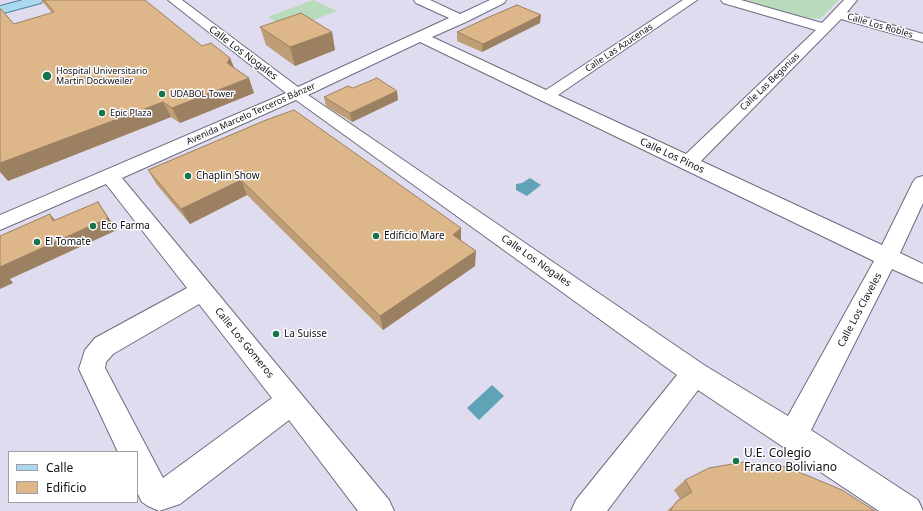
<!DOCTYPE html>
<html>
<head>
<meta charset="utf-8">
<style>
	body { margin:0 }
	#map { position:relative; width:923px; height:511px; overflow:hidden; background:#e0dcf0; font-family:"Noto Sans",sans-serif }
	canvas { display:block }
	.legend { position:absolute; left:8px; top:451px; width:130px; height:52px; box-sizing:border-box; background:#fff; border:1px solid #a09fa2; margin:0; padding:5px 7px; list-style:none; font-size:12px; color:#111016 }
	.legend li { display:flex; align-items:center; gap:8px; height:20px }
	.legend b { width:20px; border:1px solid #a09fa2 }
</style>
</head>
<body>
<div id="map">
<canvas width="923" height="511"></canvas>
<ul class="legend">
<li><b style="height:5px;background:#a9d8ef"></b>Calle</li>
<li><b style="height:11px;background:#ddb78a"></b>Edificio</li>
</ul>
</div>
<script>
const g = document.querySelector('canvas').getContext('2d');
g.lineJoin = 'round';
function fillPath(path, color) { g.fillStyle = color; g.fill(path, 'evenodd'); }
const shape = rows => new Path2D(rows.map(r => 'M' + r).join(''));
function trace(path, color, width, dash) { g.strokeStyle = color; g.lineWidth = width; g.lineCap = dash ? 'butt' : 'round'; g.setLineDash(dash || []); g.stroke(path); }
function label(font, color, halo, rows, align = 'center') {
  g.font = font + ' "Noto Sans",sans-serif'; g.lineWidth = 3; g.setLineDash([]); g.textBaseline = 'middle'; g.strokeStyle = halo; g.fillStyle = color; for (const [text, x, y, turn = 0] of rows) {
    g.save(); g.translate(x, y); g.rotate((+turn || 0) * Math.PI / 180); g.textAlign = isNaN(turn) ? turn : align; if (halo) g.strokeText(text, 0, 0); g.fillText(text, 0, 0); g.restore();
  }
}
fillPath(shape([
	[313,0,337,11,290,29,268,17],
	[739,0,839,0,821,18,808,19]
]), '#b8dbbb');
fillPath(shape([
	[530,178,541,185,527,196,516,190,516,184,522,183],
	[492,385,504,396,479,420,467,408]
]), '#60a3b6');
const minor = shape([
	[168,0,182,0,298,87,449,18,416,3,414,0,430,0,460,14,490,0,506,0,504,3,466,22,432,37,546,90,683,0,697,0,558,95,686,154,816,30,723,3,721,0,741,0,822,23,844,0,857,0,847,12,923,34,923,42,841,19,701,161,882,245,913,182,916,178,923,176,923,203,900,253,923,264,923,283,892,269,811,430,918,500,923,511,879,511,698,390,607,511,571,511,576,500,677,375,296,100,122,178,389,500,394,511,358,511,289,420,180,504,159,511,148,506,142,502,137,492,137,452,118,452,79,369,85,350,95,338,187,288,106,184,0,230,0,215,286,93,168,0],
	[420,42,874,261,788,416,704,365,308,95,420,42],
	[199,304,272,398,163,478,105,368,106,362,113,354,199,304]
]);
const major = shape([
	[23,0,43,0,41,3,0,14,0,6,23,0]
]);
trace(minor, '#706c7e', 2);
trace(major, '#4e819c', 2);
fillPath(minor, '#fff');
fillPath(major, '#a9d8ef');
fillPath(shape([
	[41,0,44,0,202,46,230,58,234,68,254,93,180,123,171,117,8,181,14,24,52,13],
	[540,23,482,52,457,41,457,32],
	[260,27,332,32,335,50,295,66,266,45],
	[353,88,398,100,352,122,326,106,324,97],
	[266,120,461,240,475,266,383,330,247,195,190,224,157,185,148,170],
	[685,480,875,511,667,511,680,499,674,490]
]), '#be9d77');
fillPath(shape([
	[541,15,540,23,482,52,483,44],
	[332,32,335,50,295,66,290,47],
	[230,58,236,72,227,63],
	[249,78,254,93,180,123,172,108],
	[397,91,398,100,352,122,350,113],
	[163,102,171,117,8,181,0,172,0,163],
	[241,180,247,195,190,224,181,209],
	[98,202,117,230,10,279,13,283,0,289,0,267],
	[50,214,60,226,53,221],
	[461,228,461,243,453,235],
	[476,251,475,266,383,330,380,316]
]), '#9b8061');
const building = shape([
	[44,0,145,0,202,46,211,43,230,58,227,63,249,78,172,108,163,102,0,163,0,9,1,9,14,24,54,12,44,0],
	[517,5,541,15,483,44,457,32,489,17,517,5],
	[301,13,332,32,290,47,260,27,301,13],
	[377,78,397,91,350,113,324,97,348,86,353,88,377,78],
	[294,110,461,228,453,235,476,251,380,316,241,180,181,209,148,170,266,120,294,110],
	[98,202,108,218,0,267,0,236,50,214,53,221,98,202],
	[744,462,787,467,842,490,875,511,670,511,677,501,692,492,685,480,709,468,744,462]
]);
fillPath(building, '#ddb78a');
trace(building, '#9b8061', 1);
for (const [x, y, r, color] of [
	[47,76,5,"#197348"],
	[162,94,4,"#197348"],
	[102,113,4,"#197348"],
	[188,176,4,"#197348"],
	[93,226,4,"#197348"],
	[376,236,4,"#197348"],
	[37,242,4,"#197348"],
	[276,334,4,"#197348"],
	[736,461,4,"#197348"]
]) { const dot = new Path2D(); dot.arc(x, y, r, 0, 2 * Math.PI); g.fillStyle = color; g.fill(dot); trace(dot, '#fff', 1.5); }
label('9px', '#111016', '#fff', [
	["Calle Los Robles",880,26,16],
	["Calle Las Azucenas",619,48,-34],
	["Calle Las Begonias",770,82,-44],
	["Avenida Marcelo Terceros Bánzer",251,114,-24]
]);
label('9px', '#111016', '#fff', [
	["Hospital Universitario",56,71],
	["Martin Dockweiler",56,81],
	["UDABOL Tower",170,94],
	["Epic Plaza",110,113]
], 'left');
label('10px', '#111016', '#fff', [
	["Calle Los Nogales",243,53,37],
	["Calle Los Pinos",672,156,25],
	["Calle Los Nogales",536,261,35],
	["Calle Los Claveles",860,310,-62],
	["Calle Los Gomeros",244,343,51]
]);
label('10px', '#111016', '#fff', [
	["Chaplin Show",196,176],
	["Eco Farma",101,226],
	["Edificio Mare",384,236],
	["El Tomate",45,242],
	["La Suisse",284,334]
], 'left');
label('12px', '#111016', '#fff', [
	["U.E. Colegio",744,454],
	["Franco Boliviano",744,468]
], 'left');
</script>
</body>
</html>
